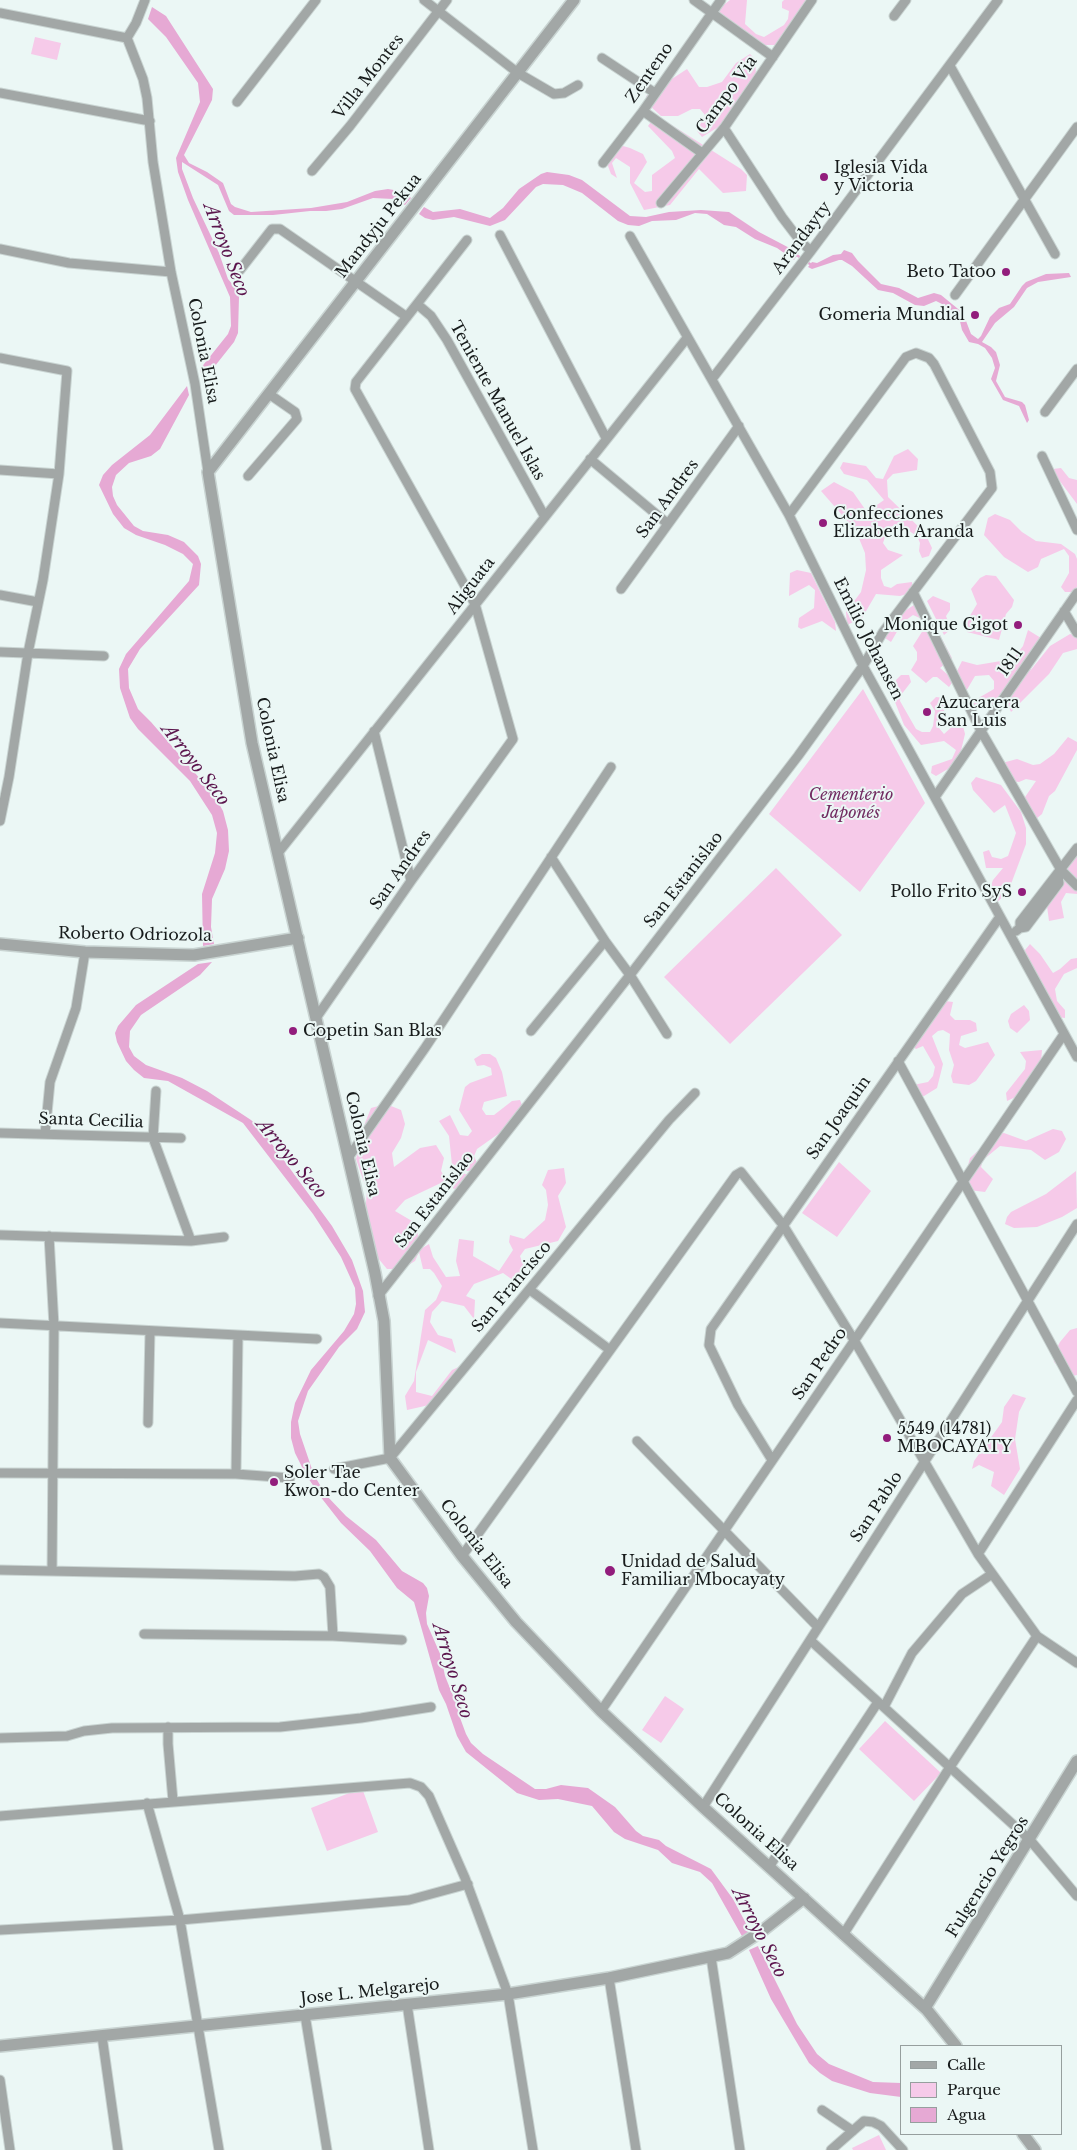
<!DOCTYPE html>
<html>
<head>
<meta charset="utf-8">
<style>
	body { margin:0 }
	#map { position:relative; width:1077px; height:2150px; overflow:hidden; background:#ebf7f5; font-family:"Libre Baskerville",serif }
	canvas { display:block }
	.legend { position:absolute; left:900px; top:2045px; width:162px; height:90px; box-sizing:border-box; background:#ebf7f5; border:1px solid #969f9e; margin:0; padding:6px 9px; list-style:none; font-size:15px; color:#171b1b }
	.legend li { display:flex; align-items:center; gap:10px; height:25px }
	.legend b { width:25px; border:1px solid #969f9e }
</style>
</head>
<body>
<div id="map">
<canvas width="1077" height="2150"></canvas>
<ul class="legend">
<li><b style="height:6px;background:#a2a7a6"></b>Calle</li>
<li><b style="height:14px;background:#f6cae9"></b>Parque</li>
<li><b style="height:14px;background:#e6a9d4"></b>Agua</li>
</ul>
</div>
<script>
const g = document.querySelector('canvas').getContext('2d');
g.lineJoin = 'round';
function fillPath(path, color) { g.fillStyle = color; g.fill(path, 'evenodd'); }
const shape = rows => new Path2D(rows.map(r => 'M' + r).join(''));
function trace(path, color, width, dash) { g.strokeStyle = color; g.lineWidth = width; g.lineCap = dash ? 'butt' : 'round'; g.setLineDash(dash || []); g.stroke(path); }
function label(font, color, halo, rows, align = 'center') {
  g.font = font + ' "Libre Baskerville",serif'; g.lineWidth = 4; g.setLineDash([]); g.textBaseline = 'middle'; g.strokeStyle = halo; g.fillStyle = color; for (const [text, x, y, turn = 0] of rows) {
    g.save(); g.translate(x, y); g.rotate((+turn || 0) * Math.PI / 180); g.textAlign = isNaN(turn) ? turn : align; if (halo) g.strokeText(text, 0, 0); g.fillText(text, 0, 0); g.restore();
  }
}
fillPath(shape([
	[730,0,747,0,745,24,756,34,764,37,784,25,788,19,789,11,782,8,782,2,784,0,808,0,780,45,748,45,740,40,722,22,718,13,721,7],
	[35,37,61,43,57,60,31,54],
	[750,54,755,59,756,76,725,123,702,137,697,131,705,115,700,109,692,109,678,116,661,116,649,105,646,96,687,69,699,87,707,87,722,82,736,63],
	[656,115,741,169,747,175,746,191,723,193,699,169,670,205,644,210,630,183,630,167,616,158,612,163,617,178,611,174,605,158,608,152,623,146,630,148,643,154,647,162,634,183,645,192,652,191,652,175,675,158,672,151,648,126],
	[908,449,918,459,917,470,893,474,887,480,888,497,925,533,932,548,929,556,922,558,919,551,920,543,917,536,909,531,895,525,888,528,883,543,888,550,903,555,881,570,881,578,884,586,891,588,897,584,912,582,913,592,900,596,876,594,862,618,847,625,846,612,861,592,866,570,865,553,856,531,821,491,834,482,853,492,867,512,884,500,867,480,844,474,840,468,843,462,866,466,876,478,883,479,894,456],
	[1061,468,1069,478,1077,480,1077,504,1056,476,1053,469],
	[995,514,1010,520,1022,532,1036,541,1061,544,1075,554,1077,559,1077,587,1073,592,1065,592,1061,587,1069,573,1069,556,1064,549,1041,559,1038,567,1028,572,1004,557,984,535,988,518],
	[797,570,811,573,835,622,836,631,822,621,801,629,798,627,799,618,814,608,815,590,809,585,789,596,790,573],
	[986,575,996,576,1014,600,1012,607,1006,614,999,640,967,632,965,624,977,604,971,589,980,578],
	[933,596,950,603,950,610,946,616,951,629,944,635,927,601],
	[914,605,921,608,933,622,952,658,940,668,954,680,949,687,937,677,933,677,926,683,911,670,917,660,917,652,913,646,925,627,922,619,913,615,902,623,891,642,885,638,888,626,900,614],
	[1028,630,1041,638,1038,652,1030,671,1050,646,1070,634,1077,636,1077,649,1063,653,1049,674,1011,712,1008,705,1014,691,1026,676,1014,682,987,710,973,708,975,700,994,689,994,681,989,675,975,676,965,693,955,675,962,661,977,665,1013,659,1023,646],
	[901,675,909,675,911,682,901,695,900,701,916,729,922,732,930,732,933,726,935,711,930,703,936,697,944,698,947,706,938,720,939,728,944,734,955,724,963,726,965,734,958,763,936,776,931,773,932,766,952,759,956,750,944,741,921,745,904,725,895,702,894,695,896,680],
	[863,689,925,803,860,892,769,814],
	[1068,737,1077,742,1077,750,1055,791,1049,796,1042,814,1036,819,1023,800,1036,781,1026,779,1019,782,1011,781,1002,763,1017,759,1033,765,1040,764,1054,754],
	[976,777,1001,785,1021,812,1026,828,1026,844,1008,892,994,905,990,900,990,888,993,880,1003,868,986,868,983,852,989,850,992,857,1001,859,1008,856,1016,833,1005,805,994,813,973,790,971,783],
	[1077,846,1077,894,1066,893,1061,902,1064,918,1049,921,1047,906],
	[776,868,842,935,730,1044,664,977],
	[1030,944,1040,954,1053,973,1060,969,1071,959,1077,958,1077,968,1064,974,1055,989,1057,1001,1065,1010,1065,1018,1057,1017,1028,965,1025,950],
	[945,1001,953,1002,950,1015,955,1020,970,1020,976,1023,977,1031,961,1036,959,1045,965,1048,988,1042,995,1055,976,1081,969,1085,953,1083,951,1076,954,1065,949,1050,950,1034,943,1030,938,1031,932,1036,943,1064,937,1088,924,1096,915,1097,909,1091,913,1085,928,1082,933,1076,935,1067,923,1046,916,1049,910,1044],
	[1024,1005,1029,1011,1030,1020,1017,1033,1010,1028,1008,1021,1011,1014],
	[1042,1050,1041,1062,1020,1095,1007,1101,1006,1093,1025,1069,1026,1061,1020,1052],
	[482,1054,490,1054,496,1058,502,1072,507,1096,484,1102,482,1109,486,1115,494,1115,512,1101,520,1100,522,1105,520,1112,511,1125,477,1149,474,1156,477,1163,474,1171,466,1171,460,1166,452,1165,449,1136,439,1121,450,1115,460,1135,468,1136,472,1131,459,1110,465,1087,470,1083,492,1075,491,1068,484,1065,477,1066,474,1059],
	[386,1104,401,1110,405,1124,401,1138,392,1153,394,1167,420,1148,436,1145,444,1158,441,1171,446,1179,458,1171,470,1176,469,1186,454,1189,445,1181,405,1200,395,1211,417,1224,419,1250,429,1244,433,1257,446,1277,460,1276,456,1261,459,1239,474,1241,473,1256,499,1271,513,1250,509,1242,510,1235,524,1239,545,1220,548,1205,546,1190,542,1185,548,1170,564,1168,566,1183,558,1196,566,1227,558,1241,525,1249,520,1256,526,1273,517,1283,503,1273,474,1284,466,1296,475,1300,474,1319,464,1306,442,1301,432,1312,430,1322,438,1335,452,1339,456,1353,428,1340,416,1372,416,1392,432,1396,452,1370,465,1364,450,1393,438,1403,407,1410,405,1396,414,1381,425,1310,436,1300,442,1286,434,1273,430,1269,423,1269,419,1252,415,1261,402,1269,387,1269,363,1240,367,1191,356,1159,365,1123,371,1108],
	[1053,1129,1062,1131,1066,1139,1059,1152,1045,1160,1031,1150,1000,1146,983,1160,981,1167,993,1179,985,1192,969,1190,963,1184,970,1158,996,1134,1004,1133,1026,1141],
	[839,1162,871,1191,837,1237,802,1213],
	[1076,1171,1077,1208,1062,1217,1037,1227,1014,1228,1005,1224,1007,1217,1011,1212,1046,1194],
	[1077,1328,1077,1375,1072,1376,1059,1368,1054,1362,1053,1355,1060,1342,1070,1330],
	[1013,1394,1026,1398,1019,1412,1015,1439,1020,1469,1004,1495,991,1486,994,1472,979,1465,972,1469,974,1461,1002,1422,1004,1407],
	[665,1696,684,1709,661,1743,642,1730],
	[885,1721,941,1773,914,1801,859,1749],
	[362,1788,378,1832,327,1851,311,1808],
	[879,2135,886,2150,853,2150,852,2148]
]), '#f6cae9');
fillPath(shape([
	[152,7,166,16,213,89,212,100,184,155,189,163,207,172,223,183,231,204,235,207,251,212,311,208,347,202,375,191,388,189,405,192,411,198,405,205,393,199,373,198,342,209,326,211,310,211,273,215,234,215,229,211,218,185,182,162,182,169,193,198,219,253,228,279,238,291,239,297,238,333,234,342,203,381,200,369,228,334,231,326,230,297,188,200,178,172,176,158,200,102,198,83,166,37,148,19],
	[547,172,569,175,582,180,630,216,646,217,669,212,701,210,729,212,759,232,799,253,794,260,777,248,755,239,736,227,724,225,707,214,695,213,676,220,652,221,639,226,628,225,618,221,582,193,563,185,543,184,536,187,505,220,490,226,454,217,433,220,425,218,419,214,424,207,433,212,460,209,490,218,503,208,519,189,541,174],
	[844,250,852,253,858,261,881,284,899,288,918,298,934,293,941,295,963,313,971,334,978,339,981,336,990,317,999,308,1010,304,1022,286,1026,282,1046,274,1069,273,1071,277,1038,282,1027,288,1014,307,995,323,982,342,991,347,996,352,1000,365,996,381,1005,397,1022,402,1025,405,1029,420,1027,423,1019,406,1003,400,991,379,995,368,992,358,985,348,978,344,969,342,962,330,959,317,944,305,936,301,924,306,915,305,893,293,878,290,852,266,842,260,839,260,812,269,808,267,812,262,817,263,833,255,841,254],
	[187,386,189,395,160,449,151,456,129,463,116,475,112,487,113,496,117,505,134,526,143,531,168,535,184,542,198,556,201,564,199,585,140,649,128,669,129,688,138,709,151,722,214,795,223,811,228,830,229,851,225,869,212,899,211,927,214,944,203,946,202,894,215,853,217,833,212,815,190,781,138,729,130,718,120,688,119,669,126,654,189,581,193,564,183,554,165,545,136,535,124,528,113,514,99,485,103,475,112,465,150,435],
	[212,962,200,975,141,1015,130,1031,129,1047,134,1056,146,1065,182,1078,207,1091,251,1120,261,1129,332,1226,352,1260,363,1291,365,1312,357,1329,339,1347,308,1391,298,1421,300,1434,314,1475,326,1495,346,1516,376,1540,402,1571,423,1583,427,1588,429,1596,426,1613,427,1624,441,1656,445,1676,458,1708,459,1715,466,1734,471,1743,483,1754,535,1789,546,1789,561,1785,588,1788,615,1807,636,1831,643,1836,659,1840,666,1846,711,1869,733,1899,751,1933,743,1938,712,1883,700,1872,672,1863,658,1850,625,1839,614,1832,592,1806,558,1799,539,1800,517,1793,466,1752,457,1736,446,1704,439,1690,414,1602,397,1588,370,1551,341,1523,323,1500,306,1475,295,1453,291,1438,291,1422,295,1403,311,1370,344,1331,354,1314,356,1304,355,1288,341,1257,313,1214,243,1123,168,1081,144,1078,134,1070,126,1061,117,1042,115,1033,118,1026,136,1005,198,964],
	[758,1946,797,2024,817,2054,829,2064,873,2082,901,2083,901,2097,870,2093,832,2081,820,2073,809,2063,771,1999,749,1950]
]), '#e6a9d4');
trace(shape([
	[795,254,813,266]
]), '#e6a9d4', 2.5);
const minor = shape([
	[424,0,518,73,554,94,564,93,578,85],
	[694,0,773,57],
	[0,13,127,38],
	[894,16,906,0],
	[127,38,143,79,147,98,153,162,171,272,195,384,208,472],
	[127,38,136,23,145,0],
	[602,58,655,93],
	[950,66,1055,254],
	[0,93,150,121],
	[237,102,316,0],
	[643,111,702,153],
	[724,128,782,217,801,242,811,251],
	[603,163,643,111,721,0],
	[312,171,350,126,447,0],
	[661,203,724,128,812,0],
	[500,235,606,438],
	[630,236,789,515,863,666,1077,1057],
	[0,249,69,263,171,272],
	[240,270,272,229,280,229,407,317],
	[955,295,1077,127],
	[417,304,431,316,447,340,545,517],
	[0,358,67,371,59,474,43,580,28,653,9,777,0,821],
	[712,379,811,251,998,0],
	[1045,412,1077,369],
	[1042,456,1077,530],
	[590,459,668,524],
	[0,470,59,474],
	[248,476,297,419,295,412,269,394],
	[621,589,739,426],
	[913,592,981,731,1061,870,1077,886],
	[0,595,38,602],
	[1064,611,1077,633],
	[0,652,104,656],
	[374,731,411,881],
	[935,797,1077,593],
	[278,853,687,338],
	[551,857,605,941,630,975,667,1034],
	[1020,928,1020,922,1077,848],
	[1016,931,1020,928,1026,927,1059,883,1058,875],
	[316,1018,411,881,513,739,475,604,355,389,356,382,467,240],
	[531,1031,605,941],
	[898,1061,1077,1392],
	[156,1091,153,1138,191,1241],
	[0,1133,181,1138],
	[45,1134,50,1082,76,1008,85,952],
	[348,1158,425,1048,611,767],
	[0,1235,191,1241,224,1237],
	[49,1236,54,1326,52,1571],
	[530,1290,610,1350],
	[378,1296,630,975,798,756,863,666,883,632,992,488,990,472,934,364,929,358,916,353,906,357,789,515],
	[0,1323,317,1339],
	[148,1423,150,1331],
	[637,1441,818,1627],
	[772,1460,738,1405,709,1345,711,1329,999,918],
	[334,1469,390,1458,669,1120,695,1093],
	[0,1473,236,1474,290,1478],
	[236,1474,238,1336],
	[978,1554,1077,1400],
	[462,1556,736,1175,741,1172,783,1225,854,1340,978,1554,1037,1636,1077,1663],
	[0,1570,295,1576,319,1574,324,1577,330,1587,333,1636],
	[144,1634,333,1636,402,1640],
	[810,1640,1030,1840,1077,1896],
	[884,1707,912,1653,962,1594,992,1574],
	[601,1711,1064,1034],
	[168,1727,168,1744,173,1801],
	[0,1738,67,1736,84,1731,112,1728,280,1727,361,1718,431,1707],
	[147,1803,180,1920,219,2150],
	[703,1807,1077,1224],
	[0,1816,410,1783,421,1787,429,1796,465,1878,508,1994,533,2150],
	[769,1867,878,1702],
	[0,1930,180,1920,409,1900,468,1884],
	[843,1935,950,1767,1037,1636],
	[711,1957,740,2150],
	[609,1978,636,2150],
	[407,2004,429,2150],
	[305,2015,327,2150],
	[102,2036,118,2150],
	[0,2080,10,2150],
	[822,2110,853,2131],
	[831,2150,864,2121,873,2122,881,2126,903,2150]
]);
const tertiary = shape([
	[574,0,208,472,252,743,375,1273,384,1321,390,1458,462,1556,516,1622,601,1711,703,1807,927,2010,956,2046],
	[0,944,85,952,194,955,298,938],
	[925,2008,1077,1761],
	[0,2046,508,1994,609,1978,728,1953,762,1931,804,1898],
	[1023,2134,1035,2150]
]);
trace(minor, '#c9d4d2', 11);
trace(tertiary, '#c9d4d2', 14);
trace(minor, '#a2a7a6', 9);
trace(tertiary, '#a2a7a6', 11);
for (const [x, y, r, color] of [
	[824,177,5,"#921d7c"],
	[1006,272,5,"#921d7c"],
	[975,315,5,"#921d7c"],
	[823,523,5,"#921d7c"],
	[1018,625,5,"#921d7c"],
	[927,712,5,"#921d7c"],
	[1022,892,5,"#921d7c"],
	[293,1031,5,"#921d7c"],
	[887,1438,5,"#921d7c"],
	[274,1482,5,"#921d7c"],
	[610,1571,6,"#921d7c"]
]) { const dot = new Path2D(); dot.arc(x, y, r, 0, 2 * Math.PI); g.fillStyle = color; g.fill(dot); trace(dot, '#ebf7f5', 2); }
label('16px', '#171b1b', '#ebf7f5', [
	["Zenteno",650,73,-55],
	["Villa Montes",369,77,-52],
	["Campo Via",727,95,-54],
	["Mandyju Pekua",379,226,-52],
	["Arandayty",802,238,-53],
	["Colonia Elisa",203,351,79],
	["Teniente Manuel Islas",497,401,61],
	["San Andres",668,499,-54],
	["Aliguata",471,586,-52],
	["Emilio Johansen",868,639,63],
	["1811",1011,662,-55],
	["Colonia Elisa",272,750,78],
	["San Andres",401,870,-55],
	["San Estanislao",684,880,-52],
	["Roberto Odriozola",135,935,1],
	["San Joaquin",839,1118,-55],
	["Santa Cecilia",91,1121,2],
	["Colonia Elisa",362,1144,77],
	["San Estanislao",435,1200,-52],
	["San Francisco",512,1287,-50],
	["San Pedro",820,1364,-56],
	["San Pablo",877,1507,-57],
	["Colonia Elisa",476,1544,52],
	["Colonia Elisa",756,1832,42],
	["Fulgencio Yegros",988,1877,-58],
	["Jose L. Melgarejo",370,1992,-6]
]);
label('16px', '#171b1b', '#ebf7f5', [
	["Iglesia Vida",834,168],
	["y Victoria",834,186],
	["Beto Tatoo",996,272,"right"],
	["Gomeria Mundial",965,315,"right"],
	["Confecciones",833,514],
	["Elizabeth Aranda",833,532],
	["Monique Gigot",1008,625,"right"],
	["Azucarera",937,703],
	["San Luis",937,721],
	["Pollo Frito SyS",1012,892,"right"],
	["Copetin San Blas",303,1031],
	["5549 (14781)",897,1429],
	["MBOCAYATY",897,1447],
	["Soler Tae",284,1473],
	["Kwon-do Center",284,1491],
	["Unidad de Salud",621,1562],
	["Familiar Mbocayaty",621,1580]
], 'left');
label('italic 16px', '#722c62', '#ebf7f5', [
	["Cementerio",851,795],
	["Japonés",851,813]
]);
label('italic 18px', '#5b154d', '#ebf7f5', [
	["Arroyo Seco",226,250,69],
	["Arroyo Seco",195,765,52],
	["Arroyo Seco",291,1159,50],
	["Arroyo Seco",452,1671,73],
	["Arroyo Seco",759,1933,63]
]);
</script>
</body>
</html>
